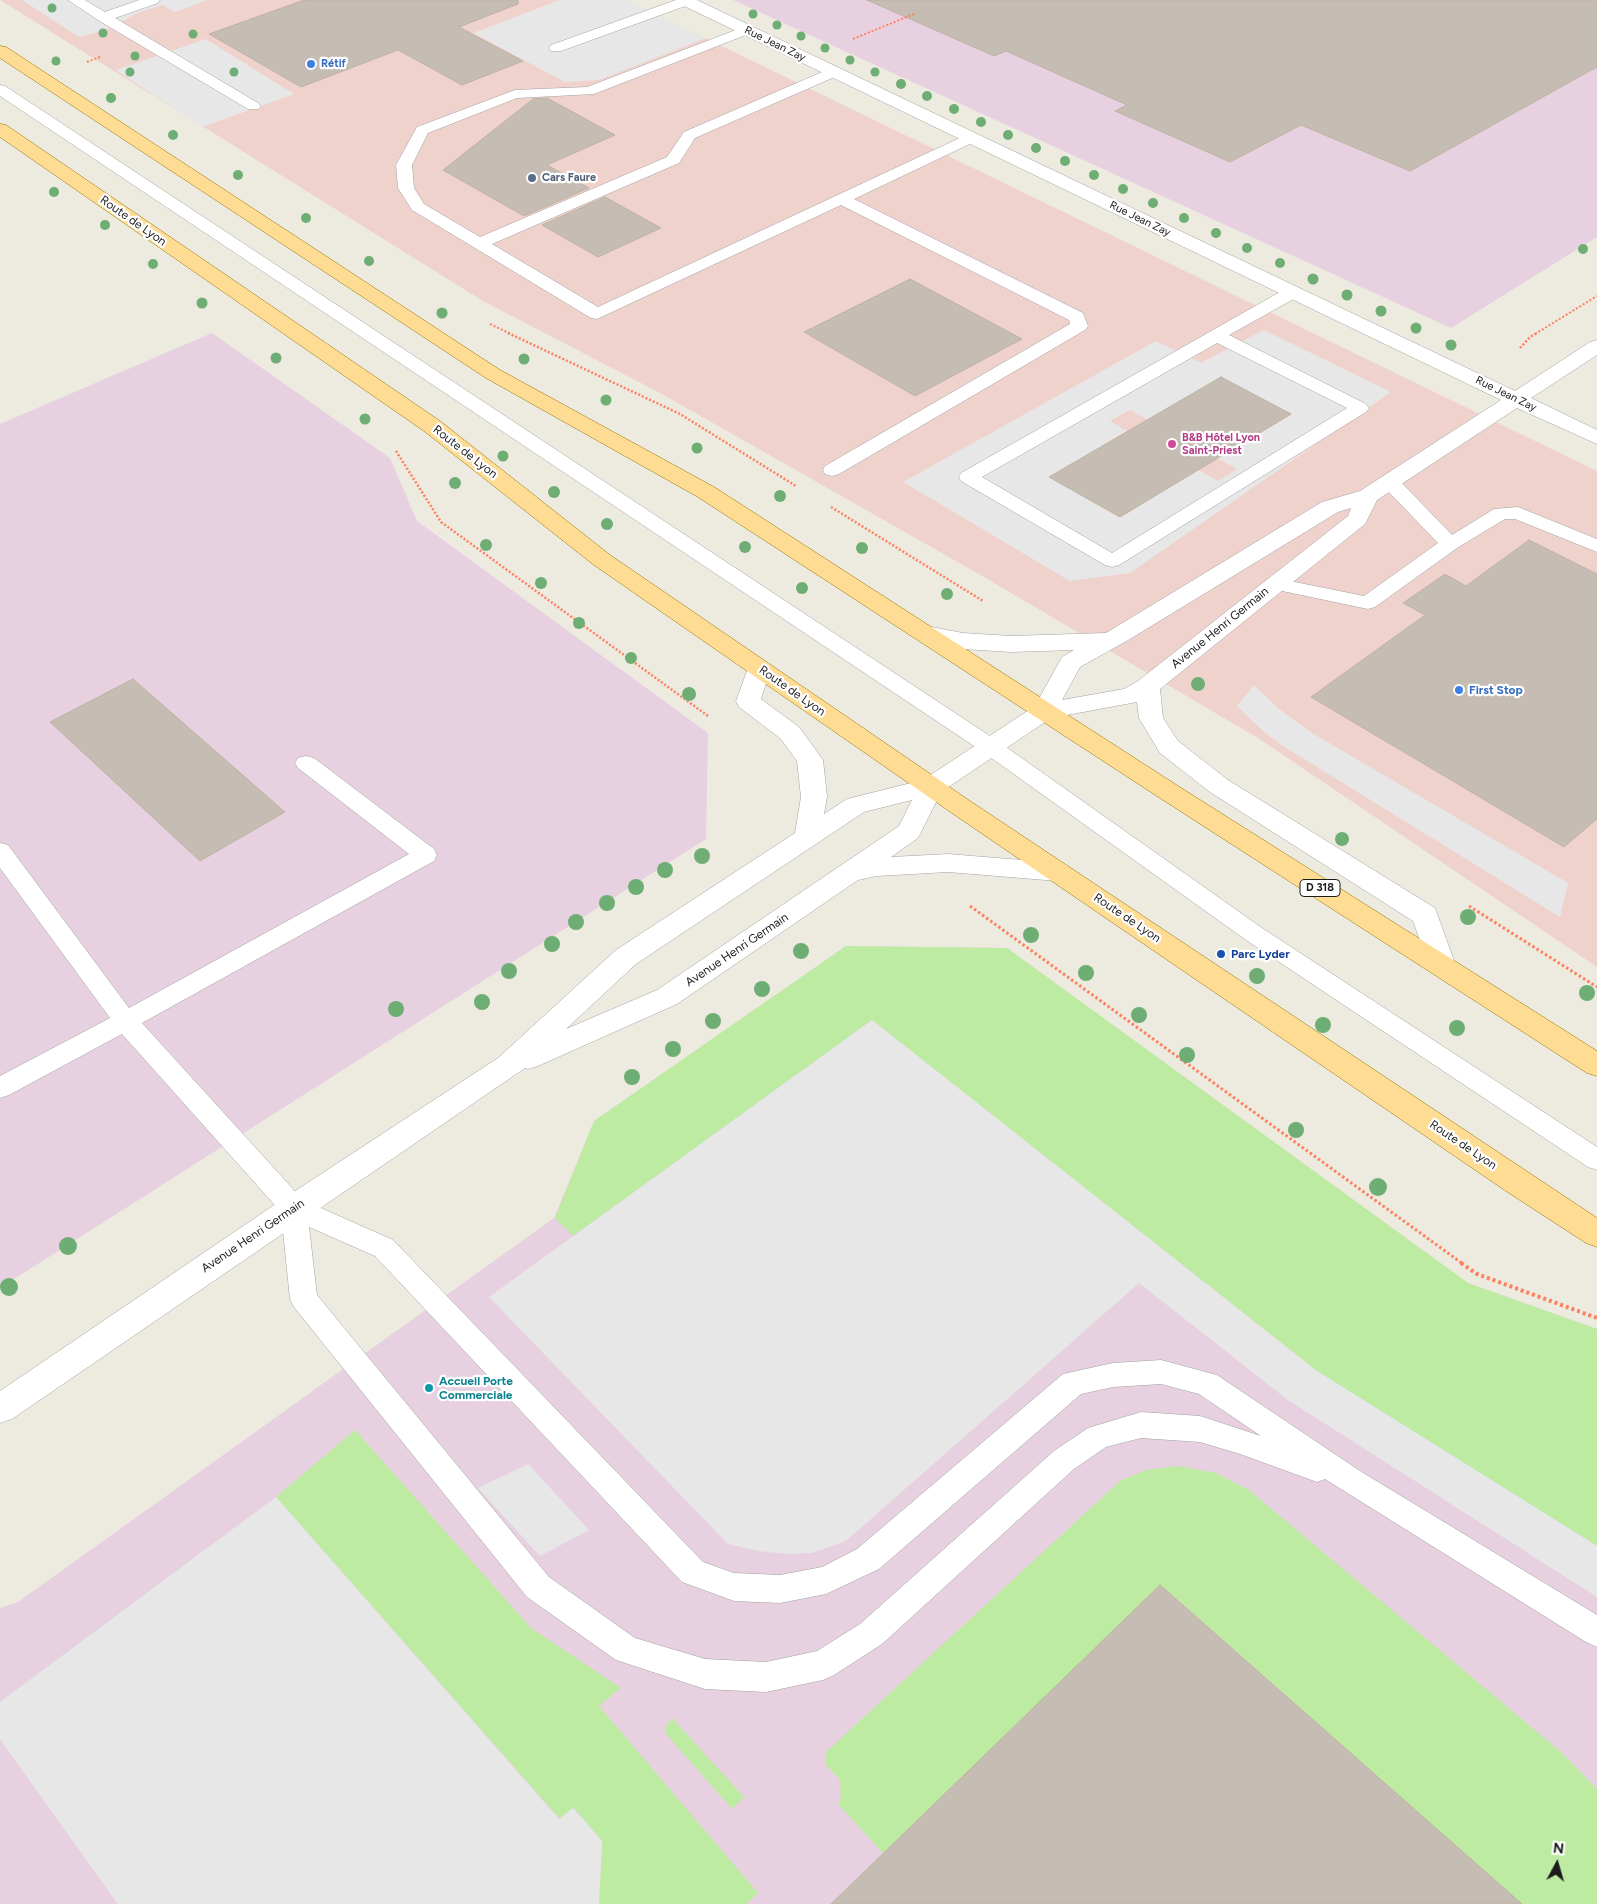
<!DOCTYPE html>
<html>
<head>
<meta charset="utf-8">
<style>
	body { margin:0 }
	#map { position:relative; width:1597px; height:1904px; overflow:hidden; background:#edeae0; font-family:Figtree,sans-serif }
	canvas { display:block }
	.north { position:absolute; left:1532px; top:1839px; width:50px; height:50px; -webkit-text-stroke:4px #fff; paint-order:stroke; rotate:6deg; font-size:14px; font-weight:700; line-height:20px; text-align:center; color:#1b1b1b }
	.north::after { content:''; display:block; margin:auto; width:18px; height:22px; background:#1b1b1b; clip-path:polygon(50% 0,100% 100%,50% 72%,0 100%) }
</style>
</head>
<body>
<div id="map">
<canvas width="1597" height="1904"></canvas>
<div class="north">N</div>
</div>
<script>
const g = document.querySelector('canvas').getContext('2d');
g.lineJoin = 'round';
function fillPath(path, color) { g.fillStyle = color; g.fill(path, 'evenodd'); }
const shape = rows => new Path2D(rows.map(r => 'M' + r).join(''));
function trace(path, color, width, dash) { g.strokeStyle = color; g.lineWidth = width; g.lineCap = dash ? 'butt' : 'round'; g.setLineDash(dash || []); g.stroke(path); }
function label(font, color, halo, rows, align = 'center') {
  g.font = font + ' Figtree,sans-serif'; g.lineWidth = 4.5; g.setLineDash([]); g.textBaseline = 'middle'; g.strokeStyle = halo; g.fillStyle = color; for (const [text, x, y, turn = 0] of rows) {
    g.save(); g.translate(x, y); g.rotate((+turn || 0) * Math.PI / 180); g.textAlign = isNaN(turn) ? turn : align; if (halo) g.strokeText(text, 0, 0); g.fillText(text, 0, 0); g.restore();
  }
}
fillPath(shape([
	[0,0,627,0,1597,471,1597,967,1258,738,977,573,662,394,483,301]
]), '#f0d2cd');
fillPath(shape([
	[733,0,1597,0,1597,237,1451,328],
	[212,333,390,458,417,521,708,733,706,839,0,1288,0,424],
	[846,946,1007,948,1468,1283,1597,1329,1597,1904,0,1904,0,1608,18,1602,554,1218,594,1121]
]), '#e7d1e1');
fillPath(shape([
	[846,946,1007,948,1468,1283,1597,1329,1597,1546,1317,1371,872,1020,573,1236,555,1218,594,1121],
	[355,1430,531,1628,621,1688,599,1706,758,1893,746,1904,599,1904,602,1841,574,1808,560,1819,276,1497],
	[1178,1466,1216,1473,1249,1490,1561,1752,1597,1789,1597,1904,1522,1904,1161,1585,884,1854,838,1804,841,1797,840,1780,826,1765,826,1752,1120,1481,1146,1470],
	[672,1718,744,1797,732,1809,667,1735,665,1730,667,1724]
]), '#beeba2');
fillPath(shape([
	[22,0,208,0,175,12,162,5,138,13,105,30,79,37],
	[560,0,627,0,706,38,599,80,565,82,473,33],
	[206,39,294,94,202,127,116,70],
	[1264,330,1391,392,1130,573,1070,581,903,482,1156,341,1201,363],
	[1221,377,1291,414,1217,458,1237,469,1218,481,1198,470,1120,517,1049,477,1127,431,1110,421,1130,410,1148,420],
	[1254,685,1279,709,1312,733,1568,883,1560,917,1283,746,1263,731,1237,706],
	[872,1020,1317,1371,1597,1546,1597,1597,1288,1400,1139,1283,846,1541,812,1553,787,1554,758,1551,728,1544,489,1297],
	[528,1464,589,1530,540,1556,478,1488],
	[276,1497,559,1819,573,1808,602,1841,599,1904,118,1904,0,1739,0,1702]
]), '#e7e7e7');
const building = shape([
	[304,0,518,0,518,4,459,27,523,61,462,85,398,50,301,87,209,34,304,0],
	[867,0,1597,0,1597,67,1410,171,1301,125,1230,162,1115,111,1127,105,1006,51,994,56,867,0],
	[547,98,615,135,547,165,589,188,524,216,443,170,533,99,547,98],
	[605,197,661,228,598,257,542,225,605,197],
	[910,279,1022,339,915,396,804,332,910,279],
	[1221,377,1291,414,1120,517,1049,477,1221,377],
	[1529,540,1597,574,1597,819,1564,847,1311,697,1425,615,1403,603,1445,574,1466,586,1529,540],
	[133,679,285,812,200,861,50,722,133,679],
	[1160,1585,1522,1904,831,1904,1160,1585]
]);
fillPath(building, '#c5bdb3');
trace(building, '#c0b2a2', 1);
const lane = shape([
	[68,0,85,0,105,12,139,0,160,0,158,3,115,18,258,103,261,106,258,109,248,109,98,20,68,0],
	[676,0,693,1,691,4,561,51,551,51,549,48,551,45,676,0],
	[746,26,751,27,753,30,751,33,594,94,517,98,428,133,412,165,414,188,424,204,480,237,667,157,684,132,829,69,839,69,841,72,839,75,695,138,679,163,492,244,598,307,966,135,976,135,979,138,976,141,854,199,1083,313,1088,326,1085,330,839,474,832,476,825,474,823,470,825,466,1070,324,1069,320,841,205,597,319,591,318,412,210,398,188,396,165,417,127,515,90,587,87,746,26],
	[0,85,5,86,999,742,1262,928,1597,1147,1597,1170,1588,1167,1246,940,983,752,0,96,0,85],
	[1293,287,1299,288,1301,292,1299,296,1229,335,1366,404,1369,408,1366,412,1119,565,1112,567,1105,565,961,481,959,477,961,473,1287,288,1293,287],
	[1217,343,1347,408,1112,553,982,477,1217,343],
	[1390,476,1397,478,1452,535,1494,509,1518,507,1597,539,1597,552,1515,519,1505,519,1457,548,1375,607,1368,609,1268,588,1265,584,1268,580,1275,578,1364,596,1438,543,1383,486,1381,482,1383,478,1390,476],
	[306,756,314,758,434,849,437,855,434,861,142,1023,303,1200,393,1240,703,1562,734,1573,780,1575,822,1567,857,1549,1063,1374,1113,1363,1161,1360,1217,1375,1360,1471,1597,1615,1597,1647,1586,1642,1325,1479,1317,1482,1240,1454,1200,1442,1141,1438,1106,1447,1074,1469,882,1644,834,1675,823,1680,766,1692,705,1689,616,1660,527,1597,294,1307,290,1299,281,1212,122,1034,9,1095,0,1098,0,1076,110,1018,0,868,0,843,8,845,129,1008,409,854,298,768,295,763,298,758,306,756],
	[309,1227,375,1256,682,1582,734,1601,780,1603,826,1594,879,1569,1081,1394,1113,1387,1161,1384,1199,1394,1261,1436,1200,1416,1141,1412,1088,1428,1054,1451,860,1624,817,1651,766,1662,705,1659,635,1638,549,1577,317,1295,309,1227]
]);
const street = shape([
	[676,0,697,0,1515,391,1590,342,1597,340,1597,355,1531,398,1597,430,1597,444,1517,408,1377,500,1365,524,1160,689,1163,718,1178,741,1228,780,1435,908,1456,966,1452,973,1442,976,1432,973,1413,921,1210,792,1160,753,1139,718,1137,702,1051,718,941,792,918,838,891,857,948,854,1058,863,1067,865,1071,872,1067,879,1058,881,948,872,877,876,858,880,677,1004,538,1066,528,1069,525,1068,12,1419,0,1423,0,1391,283,1199,498,1058,616,950,795,833,801,797,797,761,781,739,739,707,736,701,750,663,759,660,768,663,771,668,761,699,799,727,823,760,827,797,824,814,847,799,923,780,1035,706,1062,657,1074,650,1011,652,963,649,913,637,909,632,913,627,921,625,963,633,1011,636,1106,633,1322,502,1360,491,1501,400,678,3,676,0],
	[1351,508,1348,516,1138,681,1124,689,1062,700,1080,667,1130,639,1338,512,1351,508],
	[912,800,899,826,657,990,566,1029,636,964,864,812,912,800]
]);
const primary = shape([
	[0,46,6,47,500,370,714,487,1178,786,1597,1051,1597,1076,1587,1073,1160,798,698,497,486,378,0,58,0,46],
	[0,124,6,125,440,421,610,555,967,799,1597,1218,1597,1247,1586,1243,1506,1191,949,811,594,565,424,431,0,137,0,124]
]);
trace(lane, '#a2a2a2', 1);
trace(street, '#a2a2a2', 1);
trace(primary, '#927100', 1);
trace(shape([
	[853,39,914,14],
	[87,62,100,57],
	[490,324,511,334],
	[1535,334,1597,296]
]), '#ff805f', 2, [2, 2]);
trace(shape([
	[508,333,680,414,796,486],
	[1520,348,1530,337,1537,333],
	[396,451,441,522,708,716],
	[831,507,983,601]
]), '#ff805f', 2.5, [2, 2]);
trace(shape([
	[970,906,1463,1264],
	[1469,906,1597,987]
]), '#ff805f', 3, [2.5, 2.5]);
trace(shape([
	[1461,1263,1477,1274,1597,1318]
]), '#ff805f', 4, [3, 3]);
fillPath(lane, '#fff');
fillPath(street, '#fff');
fillPath(primary, '#ffdc93');
g.fillStyle = '#6eae74';
for (const [x, y, r] of [
	[52,8,4.5],
	[753,14,4.5],
	[777,25,4.5],
	[103,33,4.5],
	[193,34,4.5],
	[801,36,4.5],
	[825,48,4.5],
	[135,56,4.5],
	[850,60,4.5],
	[56,61,4.5],
	[130,72,4.5],
	[234,72,4.5],
	[875,72,4.5],
	[901,84,5],
	[927,96,5],
	[111,98,5],
	[954,109,5],
	[981,122,5],
	[173,135,5],
	[1008,135,5],
	[1036,148,5],
	[1065,161,5],
	[238,175,5],
	[1094,175,5],
	[1123,189,5],
	[54,192,5],
	[1153,203,5],
	[306,218,5],
	[1184,218,5],
	[105,225,5],
	[1216,233,5],
	[1247,248,5],
	[1583,249,5],
	[369,261,5],
	[1280,263,5],
	[153,264,5],
	[1313,279,5.5],
	[1347,295,5.5],
	[202,303,5.5],
	[1381,311,5.5],
	[442,313,5.5],
	[1416,328,5.5],
	[1451,345,5.5],
	[276,358,5.5],
	[524,359,5.5],
	[606,400,5.5],
	[365,419,5.5],
	[697,448,5.5],
	[503,456,5.5],
	[455,483,6],
	[554,492,6],
	[780,496,6],
	[607,524,6],
	[486,545,6],
	[745,547,6],
	[862,548,6],
	[541,583,6],
	[802,588,6],
	[947,594,6],
	[579,623,6],
	[631,658,6],
	[1198,684,7],
	[689,694,7],
	[1342,839,7],
	[702,856,8],
	[665,870,8],
	[636,887,8],
	[607,903,8],
	[1468,917,8],
	[576,922,8],
	[1031,935,8],
	[552,944,8],
	[801,951,8],
	[509,971,8],
	[1086,973,8],
	[1257,976,8],
	[762,989,8],
	[1587,993,8],
	[482,1002,8],
	[396,1009,8],
	[1139,1015,8],
	[713,1021,8],
	[1323,1025,8],
	[1457,1028,8],
	[673,1049,8],
	[1187,1055,8],
	[632,1077,8],
	[1296,1130,8],
	[1378,1187,9],
	[68,1246,9],
	[9,1287,9]
]) { g.beginPath(); g.arc(x, y, r, 0, 2 * Math.PI); g.fill(); }
for (const [x, y, r, color] of [
	[311,64,5,"#3f7fe0"],
	[532,178,5,"#5c6f8a"],
	[1172,444,5,"#d1479c"],
	[1459,690,5,"#3f7fe0"],
	[1221,954,5,"#1a4fb4"],
	[429,1388,5,"#0f9aa8"]
]) { const dot = new Path2D(); dot.arc(x, y, r, 0, 2 * Math.PI); g.fillStyle = color; g.fill(dot); trace(dot, '#fff', 2); }
label('11px', '#1b1b1b', '#fff', [
	["Rue Jean Zay",775,44,26],
	["Rue Jean Zay",1140,219,26],
	["Rue Jean Zay",1506,394,26]
]);
label('bold 11px', '#366cbe', '#fff', [
	["Rétif",321,64]
], 'left');
label('bold 11px', '#4e5e75', '#fff', [
	["Cars Faure",542,178]
], 'left');
label('bold 11px', '#b23c85', '#fff', [
	["B&B Hôtel Lyon",1182,438],
	["Saint-Priest",1182,451]
], 'left');
for (const [x, y, w] of [
	[1320,888,40]
]) { const box = new Path2D(); box.roundRect(x - w / 2, y - 8.5, w, 17, 4); g.fillStyle = '#fff'; g.fill(box); trace(box, '#1b1b1b', 1); }
label('bold 11px', '#1b1b1b', null, [
	["D 318",1320,888]
]);
label('12px', '#1b1b1b', '#fff', [
	["Route de Lyon",133,221,35],
	["Route de Lyon",465,452,38],
	["Avenue Henri Germain",1220,628,-39],
	["Route de Lyon",792,691,35],
	["Route de Lyon",1127,918,34],
	["Avenue Henri Germain",737,950,-34],
	["Route de Lyon",1463,1145,34],
	["Avenue Henri Germain",253,1236,-34]
]);
label('bold 12px', '#366cbe', '#fff', [
	["First Stop",1469,690]
], 'left');
label('bold 12px', '#164399', '#fff', [
	["Parc Lyder",1231,954]
], 'left');
label('bold 12px', '#0d838f', '#fff', [
	["Accueil Porte",439,1381],
	["Commerciale",439,1395]
], 'left');
</script>
</body>
</html>
